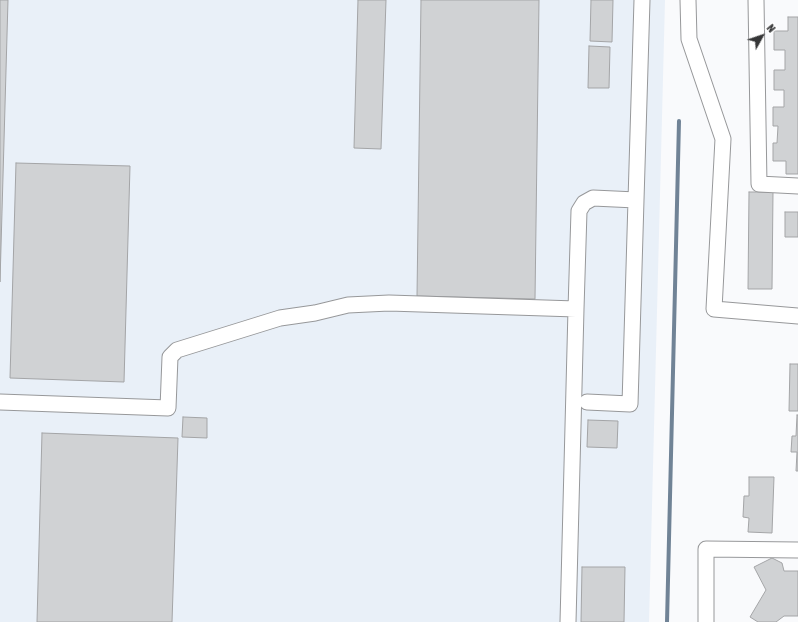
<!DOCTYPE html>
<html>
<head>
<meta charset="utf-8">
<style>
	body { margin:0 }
	#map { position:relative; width:798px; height:622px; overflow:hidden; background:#f9fafc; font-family:"Asap Condensed",sans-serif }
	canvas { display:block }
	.north { position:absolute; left:742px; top:16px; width:40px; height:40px; -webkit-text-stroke:3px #fff; paint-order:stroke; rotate:50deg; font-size:11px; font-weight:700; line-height:16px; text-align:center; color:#353637 }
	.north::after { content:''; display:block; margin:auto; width:14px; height:18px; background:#353637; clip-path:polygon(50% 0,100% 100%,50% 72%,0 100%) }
</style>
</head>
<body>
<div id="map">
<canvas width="798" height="622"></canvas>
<div class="north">N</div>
</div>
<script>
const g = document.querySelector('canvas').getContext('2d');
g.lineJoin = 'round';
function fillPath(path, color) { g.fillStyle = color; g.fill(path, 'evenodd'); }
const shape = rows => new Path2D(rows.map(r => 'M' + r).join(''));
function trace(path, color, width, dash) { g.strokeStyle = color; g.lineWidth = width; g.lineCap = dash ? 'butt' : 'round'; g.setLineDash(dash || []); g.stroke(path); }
fillPath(shape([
	[0,0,665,0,649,622,0,622]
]), '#e9f0f8');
trace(shape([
	[667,622,679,121]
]), '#708396', 4);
const building = shape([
	[0,0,8,0,0,282,0,0],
	[358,0,386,0,381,149,354,148,358,0],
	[421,0,539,0,535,299,417,296,421,0],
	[591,0,613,0,612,42,590,41,591,0],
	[788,17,798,17,798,174,786,174,786,161,773,161,773,143,777,143,778,126,773,126,773,107,784,107,784,90,774,90,774,70,785,70,785,50,774,50,774,31,788,31,788,17],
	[589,46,610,47,609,88,588,88,589,46],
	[16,163,130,166,124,382,10,378,16,163],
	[749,192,773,192,772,289,748,289,749,192],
	[785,212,798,212,798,237,785,237,785,212],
	[790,364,798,364,798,411,789,411,790,364],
	[797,415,798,415,798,471,796,471,797,452,791,452,792,436,796,436,797,415],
	[183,417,207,418,207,438,182,437,183,417],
	[588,420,618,421,617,448,587,447,588,420],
	[42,433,178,438,172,622,37,622,42,433],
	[749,477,774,477,772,533,748,532,749,518,743,517,744,496,749,496,749,477],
	[772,558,782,563,784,571,798,571,798,616,784,616,776,622,758,622,750,617,766,590,754,567,772,558],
	[582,567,625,567,624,622,581,622,582,567]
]);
fillPath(building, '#d0d2d4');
trace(building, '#a4a5a7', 1);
const minor = shape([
	[688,0,689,39,723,139,714,309,798,316],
	[756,0,759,184,798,186],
	[636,200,642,0],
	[0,402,168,408,170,357,177,350,280,318,315,313,348,305,389,303,576,309,579,211,584,203,593,198,636,200,630,404,587,402],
	[568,622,576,309],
	[706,622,706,549,798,550]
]);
trace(minor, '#97989a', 17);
trace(minor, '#fff', 15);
</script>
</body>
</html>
